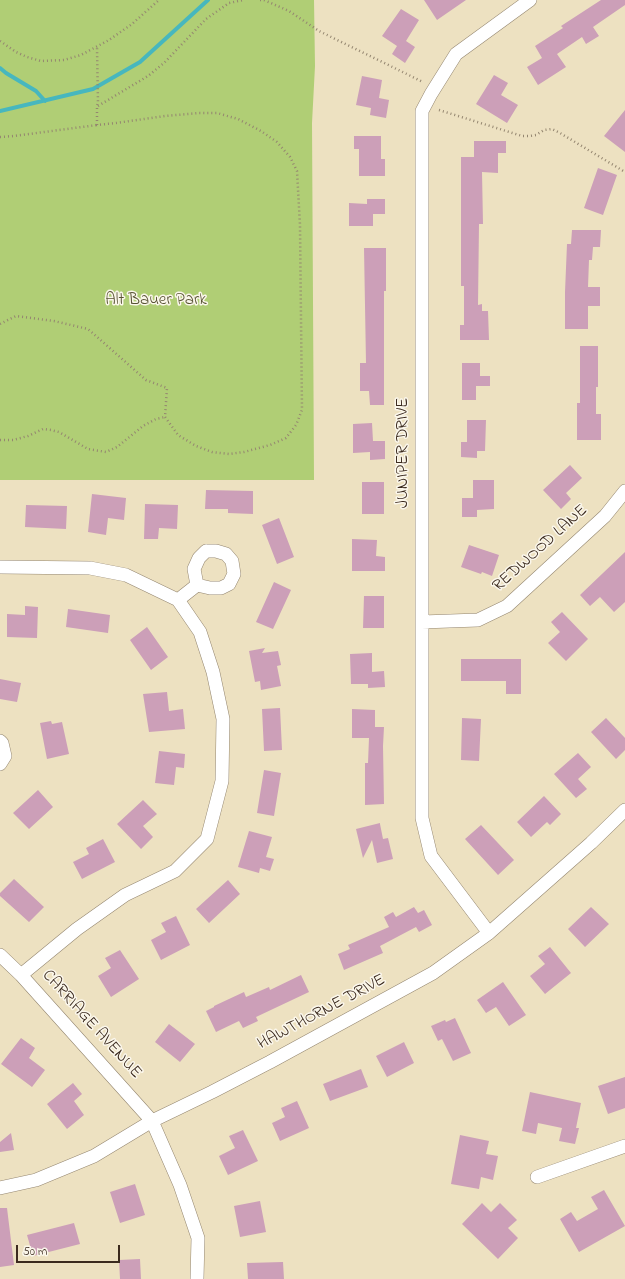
<!DOCTYPE html>
<html>
<head>
<meta charset="utf-8">
<style>
	body { margin:0 }
	#map { position:relative; width:625px; height:1279px; overflow:hidden; background:#ede1c1; font-family:"Indie Flower",sans-serif }
	canvas { display:block }
	.scale { position:absolute; left:16px; top:1245px; width:104px; height:18px; box-sizing:border-box; border:2px solid #3b2a1e; border-top:0; padding-left:5px; font-size:12px; line-height:14px; white-space:nowrap; color:#3b2a1e; -webkit-text-stroke:3px #fbf7ec; paint-order:stroke }
</style>
</head>
<body>
<div id="map">
<canvas width="625" height="1279"></canvas>
<div class="scale">50 m</div>
</div>
<script>
const g = document.querySelector('canvas').getContext('2d');
g.lineJoin = 'round';
function fillPath(path, color) { g.fillStyle = color; g.fill(path, 'evenodd'); }
const shape = rows => new Path2D(rows.map(r => 'M' + r).join(''));
function trace(path, color, width, dash) { g.strokeStyle = color; g.lineWidth = width; g.lineCap = dash ? 'butt' : 'round'; g.setLineDash(dash || []); g.stroke(path); }
function label(font, color, halo, rows, align = 'center') {
  g.font = font + ' "Indie Flower",sans-serif'; g.lineWidth = 3; g.setLineDash([]); g.textBaseline = 'middle'; g.strokeStyle = halo; g.fillStyle = color; for (const [text, x, y, turn = 0] of rows) {
    g.save(); g.translate(x, y); g.rotate((+turn || 0) * Math.PI / 180); g.textAlign = isNaN(turn) ? turn : align; if (halo) g.strokeText(text, 0, 0); g.fillText(text, 0, 0); g.restore();
  }
}
fillPath(shape([
	[0,0,314,0,315,66,312,123,314,480,0,480]
]), '#b0ce75');
trace(shape([
	[0,68,6,73,36,91,45,101],
	[0,111,93,89,140,62,208,0]
]), '#47b7be', 4);
fillPath(shape([
	[424,0,466,0,437,20],
	[601,0,625,0,625,5,593,27,599,36,586,44,582,37,557,54,566,67,538,85,527,67,542,58,535,46,563,28,561,26],
	[401,9,419,20,406,41,415,47,405,63,392,54,397,46,382,36],
	[494,75,508,83,501,95,518,105,507,123,476,104],
	[362,76,382,80,379,98,389,100,386,118,370,115,371,108,356,105],
	[625,110,625,152,604,136],
	[354,136,381,136,381,159,385,159,385,176,359,176,359,149,354,149],
	[474,141,506,141,506,153,498,153,498,173,482,172,483,224,479,224,478,305,482,304,482,311,488,311,489,340,460,340,460,325,464,325,464,286,461,286,461,157,474,157],
	[598,168,617,175,603,215,584,208],
	[367,199,385,199,385,214,373,214,373,226,349,226,349,203,367,204],
	[572,230,601,230,600,247,593,247,592,260,589,260,588,287,600,287,600,306,588,306,588,329,565,329,565,292,567,244,571,244],
	[364,248,386,248,386,291,384,291,384,405,370,405,369,391,360,391,360,363,366,363],
	[580,346,598,346,598,387,596,387,596,414,601,414,601,440,577,440,577,403,580,403],
	[462,363,480,363,480,376,490,376,490,386,476,386,476,400,462,400],
	[467,420,486,420,485,451,477,451,477,458,461,457,461,442,467,442],
	[372,423,373,441,385,441,385,459,370,460,370,452,353,453,353,424],
	[570,465,582,478,566,493,571,499,561,509,543,490],
	[473,480,494,480,494,509,477,510,477,517,462,517,462,498,473,498],
	[362,482,384,482,384,514,362,514],
	[206,490,253,491,253,514,228,513,228,509,205,509],
	[92,494,126,498,124,520,108,518,106,535,88,532],
	[145,504,178,505,177,529,159,528,158,539,144,539],
	[26,505,67,506,66,529,25,527],
	[279,518,294,557,277,564,262,525],
	[352,539,377,540,376,556,385,557,385,571,352,571],
	[469,545,499,555,492,576,482,572,481,574,461,567],
	[625,552,625,602,614,612,600,597,590,606,580,595],
	[274,582,291,590,273,629,256,622],
	[364,596,384,596,384,628,363,628],
	[25,606,38,607,37,638,7,637,7,614,25,615],
	[68,609,110,615,108,633,66,627],
	[562,612,588,639,566,661,548,643,560,632,551,622],
	[147,627,168,657,151,670,130,640],
	[265,648,262,653,278,651,281,665,277,666,281,686,261,690,260,681,255,682,249,651],
	[372,653,372,672,384,671,385,687,368,688,368,684,351,684,350,654],
	[461,659,521,659,521,694,506,694,506,681,461,681],
	[0,679,21,683,17,702,0,699],
	[167,692,169,711,183,709,185,729,149,732,143,694],
	[280,708,282,750,264,751,262,709],
	[352,709,375,710,375,727,384,727,383,746,384,804,365,805,365,763,368,763,369,738,352,738],
	[462,718,481,719,479,761,461,760],
	[606,718,625,738,625,750,616,759,591,732],
	[51,721,52,724,62,722,69,754,47,759,40,723],
	[159,751,185,754,184,768,176,767,174,785,155,783],
	[578,753,591,767,578,779,587,789,576,798,554,774],
	[264,770,281,773,274,816,257,813],
	[38,790,53,807,29,829,13,813],
	[544,796,561,814,550,825,547,822,531,837,517,822],
	[143,800,157,814,143,826,153,837,141,849,117,824],
	[380,823,380,824,383,839,388,838,393,859,377,863,372,840,363,858,356,829],
	[481,825,514,860,498,875,465,839],
	[249,831,272,837,266,857,274,859,270,871,260,868,259,873,238,867],
	[103,839,115,862,82,879,73,862,89,854,86,848],
	[14,879,44,907,29,922,0,896,0,893],
	[228,880,240,894,209,923,196,909],
	[414,907,418,913,424,910,432,925,419,932,416,927,380,946,383,953,344,970,338,954,350,949,348,945,389,927,384,917,393,912,396,917],
	[591,907,609,924,585,947,568,929],
	[176,916,190,945,161,960,151,940,166,932,161,923],
	[550,947,571,973,545,994,530,976,545,964,538,956],
	[120,950,139,979,111,997,98,976,111,968,105,958],
	[301,975,309,992,256,1017,258,1021,243,1028,239,1021,216,1032,206,1011,214,1007,214,1006,244,992,246,997,269,987,270,990],
	[503,982,526,1015,509,1026,496,1007,486,1013,477,1000],
	[455,1018,471,1053,453,1061,442,1039,438,1041,431,1026,445,1020,446,1022],
	[169,1024,195,1044,180,1062,155,1042],
	[21,1038,35,1048,29,1058,45,1070,32,1087,1,1064],
	[404,1042,414,1063,387,1077,376,1056],
	[361,1069,368,1087,330,1101,323,1084],
	[625,1077,625,1108,608,1114,598,1086],
	[73,1083,82,1094,74,1101,84,1115,67,1129,47,1104],
	[530,1092,581,1103,576,1128,579,1128,575,1144,559,1141,562,1128,538,1123,536,1134,522,1131],
	[297,1101,309,1128,280,1141,272,1123,285,1117,281,1108],
	[243,1130,258,1161,228,1175,219,1156,235,1148,229,1136],
	[11,1133,14,1150,0,1152,0,1142],
	[460,1135,489,1141,486,1154,498,1156,493,1180,481,1177,479,1189,451,1184],
	[135,1184,145,1215,120,1223,110,1192],
	[604,1190,625,1226,579,1252,560,1219,571,1212,577,1221,598,1209,591,1197],
	[260,1201,266,1232,240,1237,234,1206],
	[482,1203,491,1212,500,1203,517,1220,508,1228,518,1238,498,1259,462,1224],
	[0,1208,7,1208,14,1265,0,1267],
	[74,1223,80,1244,33,1256,27,1235],
	[140,1259,141,1279,120,1279,119,1260],
	[283,1262,284,1279,248,1279,247,1263]
]), '#cc9fb8');
const minor = shape([
	[206,551,216,551,226,554,232,561,234,574,229,584,221,588,210,588,197,585,194,569,199,558,206,551],
	[0,567,90,568,126,575,178,600,200,632,213,672,223,719,222,781,207,839,175,871,125,895,77,929,21,975],
	[178,600,197,585],
	[422,622,478,620,507,606,605,516,625,491],
	[0,741,2,743,5,756,0,764],
	[489,933,431,856,422,818,422,111,431,94,456,54,530,0],
	[0,955,21,975,152,1121,180,1185,198,1238,197,1279],
	[537,1177,625,1146],
	[0,1188,36,1180,94,1156,152,1121,212,1092,270,1062,433,973,489,933,591,843,625,810]
]);
trace(minor, '#948670', 14);
trace(shape([
	[260,0,264,0,289,11,319,31,423,82],
	[0,41,16,52,27,57,41,61,64,60,81,55,109,40,132,24,159,0],
	[98,106,148,76,164,63,206,19,229,3,243,0],
	[439,110,522,136,530,136,536,135,544,130,552,129,560,133,625,172],
	[0,137,14,136,97,125],
	[0,324,16,316,54,321,88,329,146,380,167,388,165,417,178,435,196,446,212,452,229,454,244,452,270,445,286,438,296,425,302,410,300,225,297,171,290,157,277,142,261,131,238,119,217,113,199,113,165,116,116,123,97,125,97,106,98,103,97,47],
	[0,440,13,440,28,436,43,429,51,430,59,432,88,449,106,452,117,447,143,426,156,419,165,417]
]), '#948670', 2.5, [1, 3]);
trace(minor, '#fff', 13);
label('17px', '#585334', '#fbf7ec', [
	["Alt Bauer Park",156,301]
]);
label('17px', '#3b2a1e', '#fbf7ec', [
	["JUNIPER DRIVE",404,453,-90],
	["REDWOOD LANE",541,549,-42],
	["HAWTHORNE DRIVE",322,1013,-28],
	["CARRIAGE AVENUE",91,1025,48]
]);
</script>
</body>
</html>
